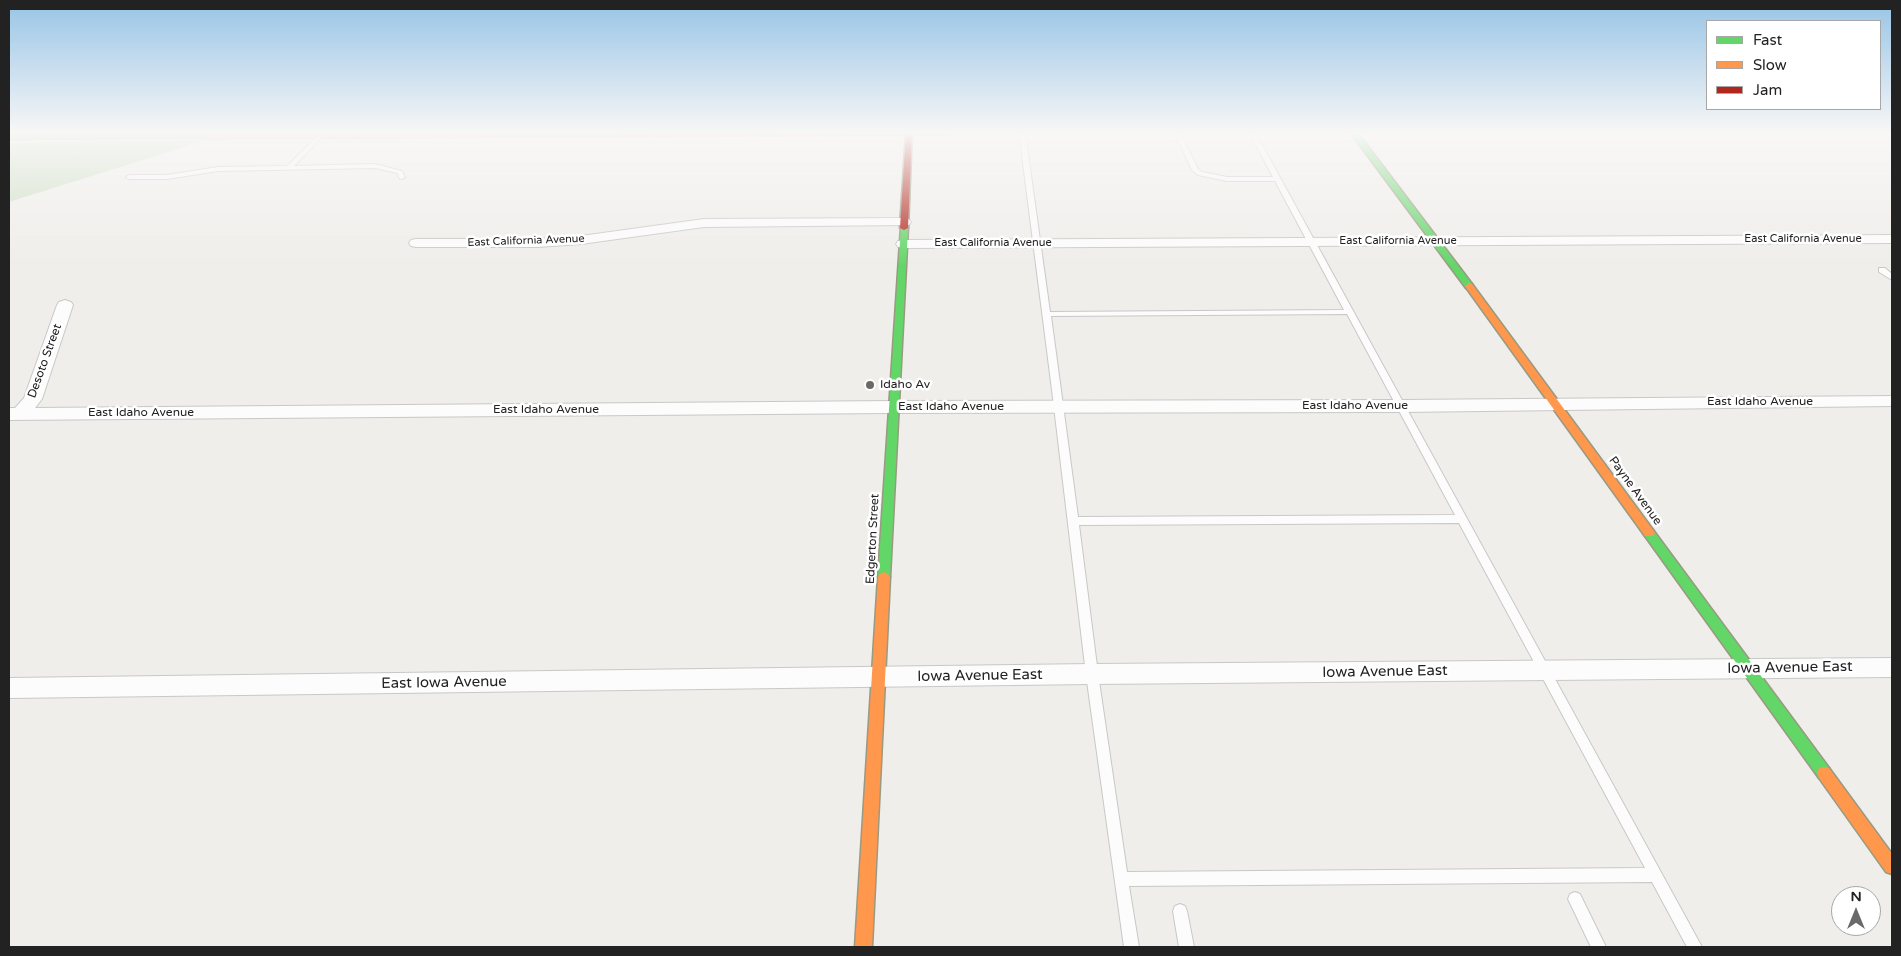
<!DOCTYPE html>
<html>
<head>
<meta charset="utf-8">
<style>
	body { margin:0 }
	#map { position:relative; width:1901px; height:956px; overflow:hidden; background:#f0eeeb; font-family:"Varela Round",sans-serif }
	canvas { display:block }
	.frame { position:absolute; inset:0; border:10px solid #222; pointer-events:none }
	.legend { position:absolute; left:1706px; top:20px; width:175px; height:90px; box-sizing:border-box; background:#fff; border:1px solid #a7a7a7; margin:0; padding:6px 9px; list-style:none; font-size:15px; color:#222 }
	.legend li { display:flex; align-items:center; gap:10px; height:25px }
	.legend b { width:25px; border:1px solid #a7a7a7 }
	.north { position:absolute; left:1831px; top:886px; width:50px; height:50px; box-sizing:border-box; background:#fff; border:1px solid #a7a7a7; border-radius:50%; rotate:0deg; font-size:14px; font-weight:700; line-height:20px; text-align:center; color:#222 }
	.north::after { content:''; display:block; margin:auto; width:18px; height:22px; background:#6a6968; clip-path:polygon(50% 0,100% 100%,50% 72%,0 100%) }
</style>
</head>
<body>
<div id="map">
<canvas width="1901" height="956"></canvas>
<div class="frame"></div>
<ul class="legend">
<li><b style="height:6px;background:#63d668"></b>Fast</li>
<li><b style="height:6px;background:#ff974d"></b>Slow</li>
<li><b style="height:6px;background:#b3261e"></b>Jam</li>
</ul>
<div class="north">N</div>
</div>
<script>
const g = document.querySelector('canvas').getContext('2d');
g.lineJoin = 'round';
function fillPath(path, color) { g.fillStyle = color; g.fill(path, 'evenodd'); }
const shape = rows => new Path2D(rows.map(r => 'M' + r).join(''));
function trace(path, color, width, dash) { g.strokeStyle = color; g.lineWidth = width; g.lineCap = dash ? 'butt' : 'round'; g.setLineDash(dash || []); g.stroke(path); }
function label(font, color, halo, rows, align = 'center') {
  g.font = font + ' "Varela Round",sans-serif'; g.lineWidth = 5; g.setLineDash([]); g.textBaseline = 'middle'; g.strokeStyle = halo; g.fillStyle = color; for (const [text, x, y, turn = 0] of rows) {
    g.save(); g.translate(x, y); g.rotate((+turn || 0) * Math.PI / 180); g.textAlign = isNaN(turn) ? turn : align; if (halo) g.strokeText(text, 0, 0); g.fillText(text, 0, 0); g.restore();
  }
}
fillPath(shape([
	[213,138,9,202,9,143]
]), '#cbdec1');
const lane = shape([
	[1019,132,1025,132,1050,312,1344,310,1275,181,1227,181,1198,175,1192,170,1174,132,1180,132,1198,169,1202,172,1227,177,1273,177,1249,132,1255,132,1702,947,1687,947,1652,882,1129,886,1139,947,1124,947,1086,674,1052,390,1019,132],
	[1347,314,1455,515,1078,517,1051,316,1347,314],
	[1459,523,1645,868,1127,872,1098,674,1079,525,1459,523],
	[320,134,323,136,322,137,294,166,375,164,402,171,405,178,400,179,397,173,375,168,218,171,167,179,129,179,126,177,129,175,167,175,218,167,287,166,320,134],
	[1879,268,1885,268,1892,274,1892,280,1879,272,1879,268],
	[1575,892,1580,894,1606,947,1591,947,1568,899,1570,894,1575,892],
	[1180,904,1185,906,1187,911,1194,947,1179,947,1173,911,1175,906,1180,904]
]);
const street = shape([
	[904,218,909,219,911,222,909,225,704,227,581,244,538,247,416,247,411,246,409,243,411,240,416,239,538,239,581,236,704,219,904,218],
	[1892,235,1892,243,903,248,898,247,896,244,898,241,903,240,1892,235],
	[65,300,71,302,73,305,42,399,35,408,894,401,1401,400,1892,396,1892,406,1401,412,894,413,9,420,9,408,15,408,24,398,57,305,59,302,65,300],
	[1892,658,1892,677,1092,684,9,698,9,678,1092,664,1892,658]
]);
const fast = shape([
	[838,132,953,132,950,134,841,135,839,134,838,132],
	[1350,132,1357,132,1472,284,1472,288,1466,288,1350,132],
	[208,134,212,136,210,137,9,139,9,135,208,134],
	[901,226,908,228,890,577,888,580,884,582,880,580,878,577,901,226],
	[1649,529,1653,530,1829,768,1831,773,1829,778,1824,779,1819,778,1645,536,1643,533,1645,530,1649,529]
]);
const slow = shape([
	[612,132,622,134,618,136,208,138,204,136,208,134,612,132],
	[1469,283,1472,284,1653,530,1655,533,1653,536,1645,536,1465,286,1469,283],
	[884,572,888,574,890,577,872,947,855,947,878,577,880,574,884,572],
	[1824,767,1829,768,1892,854,1892,874,1886,872,1819,778,1817,773,1819,768,1824,767]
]);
const jam = shape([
	[844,132,843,134,841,135,618,136,614,134,618,132,844,132],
	[906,132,912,132,908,228,904,230,900,228,906,132]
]);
trace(lane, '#c9c8c7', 2);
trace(street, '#c9c8c7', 2);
trace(fast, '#999a82', 3);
trace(slow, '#999a82', 3);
trace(jam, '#999a82', 3);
trace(shape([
	[9,176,80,157]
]), '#dccecd', 2, [2, 2]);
fillPath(lane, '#fdfcfc');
fillPath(street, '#fdfcfc');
fillPath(fast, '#63d668');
fillPath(slow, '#ff974d');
fillPath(jam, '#b3261e');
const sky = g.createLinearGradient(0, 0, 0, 266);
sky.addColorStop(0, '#97c4e6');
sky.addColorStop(0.5, '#f8f7f6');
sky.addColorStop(1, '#f8f7f600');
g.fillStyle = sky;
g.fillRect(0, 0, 1901, 266);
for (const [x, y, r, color] of [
	[870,385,5,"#6a6968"]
]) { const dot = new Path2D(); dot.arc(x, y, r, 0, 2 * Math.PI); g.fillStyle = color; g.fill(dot); trace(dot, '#fff', 2); }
label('11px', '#222', '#fff', [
	["East California Avenue",1803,239],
	["East California Avenue",526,241,-2],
	["East California Avenue",1398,241],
	["East California Avenue",993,243]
]);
label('12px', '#222', '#fff', [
	["Desoto Street",45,361,-70],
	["East Idaho Avenue",1760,402],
	["East Idaho Avenue",1355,406],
	["East Idaho Avenue",951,407],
	["East Idaho Avenue",546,410],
	["East Idaho Avenue",141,413],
	["Payne Avenue",1635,491,54],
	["Edgerton Street",873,539,-87]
]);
label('12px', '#222', '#fff', [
	["Idaho Av",880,385]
], 'left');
label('15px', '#222', '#fff', [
	["Iowa Avenue East",1790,668,-1],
	["Iowa Avenue East",1385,672,-1],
	["Iowa Avenue East",980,676,-1],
	["East Iowa Avenue",444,683,-1]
]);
</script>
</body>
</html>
